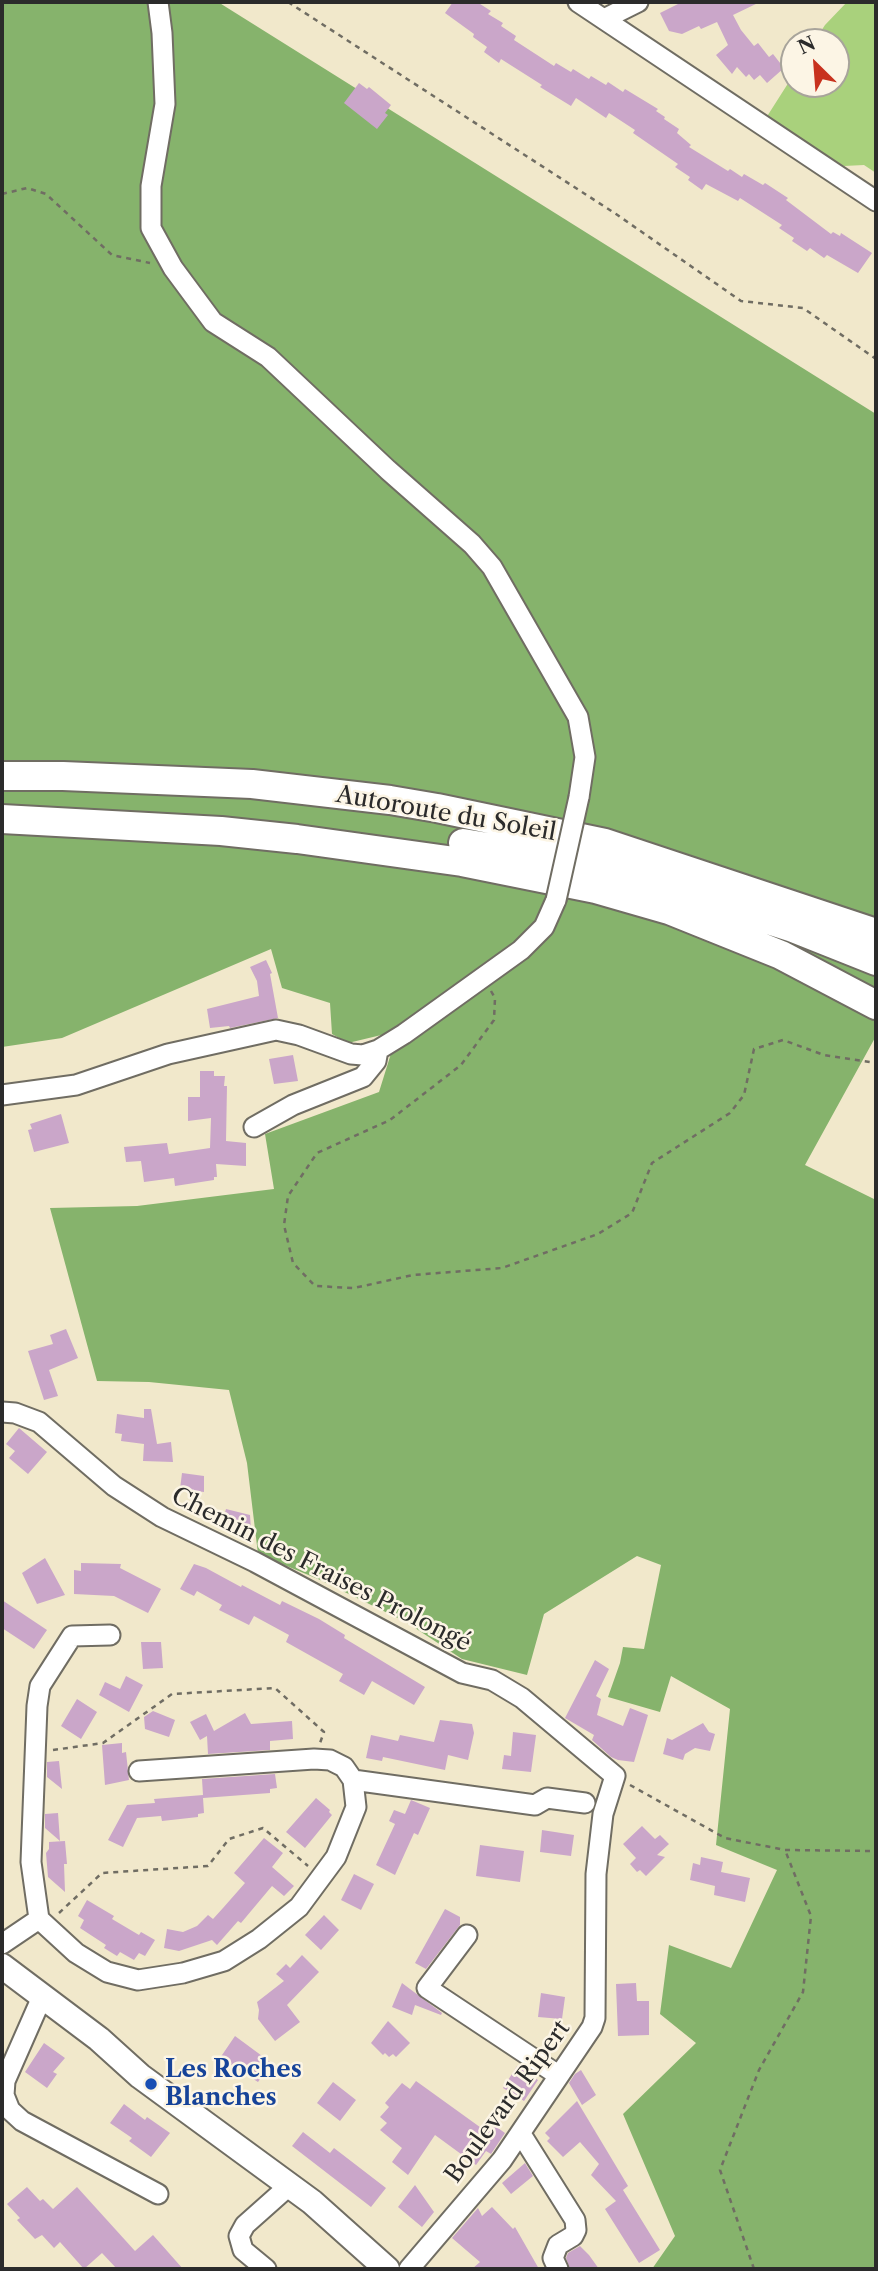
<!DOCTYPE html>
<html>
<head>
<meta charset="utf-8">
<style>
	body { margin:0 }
	#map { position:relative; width:878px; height:2271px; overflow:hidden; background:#f1e8cb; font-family:"Libre Caslon Text",serif }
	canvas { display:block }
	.frame { position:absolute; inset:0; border:4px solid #2b2b2b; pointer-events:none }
	.north { position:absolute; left:780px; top:28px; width:70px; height:70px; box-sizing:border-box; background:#fcf5e5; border:2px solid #a8a49b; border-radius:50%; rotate:335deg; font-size:19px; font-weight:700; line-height:28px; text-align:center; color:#2b2b2b }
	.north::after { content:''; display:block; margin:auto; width:24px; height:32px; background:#c8321e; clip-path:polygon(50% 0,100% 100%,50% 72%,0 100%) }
</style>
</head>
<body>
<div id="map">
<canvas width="878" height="2271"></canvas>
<div class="frame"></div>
<div class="north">N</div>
</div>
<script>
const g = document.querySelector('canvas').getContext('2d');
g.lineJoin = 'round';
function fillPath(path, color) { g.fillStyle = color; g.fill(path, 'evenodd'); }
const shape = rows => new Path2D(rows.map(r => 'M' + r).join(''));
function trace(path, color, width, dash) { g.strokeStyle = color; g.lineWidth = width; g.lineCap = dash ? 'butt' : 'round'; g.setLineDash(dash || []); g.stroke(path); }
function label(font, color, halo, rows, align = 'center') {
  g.font = font + ' "Libre Caslon Text",serif'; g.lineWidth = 5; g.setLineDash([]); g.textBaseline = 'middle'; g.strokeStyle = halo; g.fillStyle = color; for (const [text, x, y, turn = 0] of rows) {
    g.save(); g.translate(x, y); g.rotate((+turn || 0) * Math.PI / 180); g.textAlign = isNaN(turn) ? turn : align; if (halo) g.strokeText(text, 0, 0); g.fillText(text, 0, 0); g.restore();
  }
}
fillPath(shape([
	[847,2,876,2,876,173,864,165,844,166,766,118,794,74,794,84,836,84,836,42,814,42,825,25]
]), '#a9d17c');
fillPath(shape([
	[2,2,218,2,876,414,876,1036,805,1165,876,1200,876,2269,652,2269,675,2236,623,2114,696,2043,660,2014,669,1945,731,1968,777,1870,716,1845,730,1709,671,1676,660,1712,608,1697,620,1663,623,1647,644,1649,661,1565,637,1556,544,1614,527,1675,462,1659,406,1622,318,1579,258,1554,247,1463,229,1390,149,1382,97,1381,50,1208,137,1206,274,1189,265,1134,379,1092,398,1031,348,1043,332,1034,330,1003,282,988,271,949,62,1038,2,1047]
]), '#86b36c');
fillPath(shape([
	[453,2,477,2,491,11,488,14,503,23,501,26,516,36,514,40,554,66,556,63,571,72,573,69,589,79,591,76,606,85,608,82,623,92,625,89,658,109,656,111,665,117,664,119,679,129,677,133,691,145,689,147,728,171,730,169,742,177,744,174,763,185,765,183,788,198,786,200,831,234,833,232,840,236,841,233,872,253,858,273,827,255,824,258,810,248,807,251,792,241,794,238,779,228,782,225,740,198,738,201,706,184,702,190,688,180,690,177,675,167,678,164,633,133,635,130,609,113,606,118,576,98,571,106,540,87,542,85,501,59,499,63,484,52,487,47,473,37,474,34,445,13],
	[682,2,760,2,733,15,741,30,754,46,758,43,769,57,773,54,784,68,767,83,760,75,754,80,749,74,746,77,737,67,732,74,716,55,728,45,717,22,701,29,699,26,682,34,669,31,660,13],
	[359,83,367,89,369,87,391,105,385,113,388,115,377,129,344,103],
	[266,960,272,973,270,974,278,1018,230,1028,229,1026,210,1028,207,1009,259,996,257,981,250,967],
	[293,1055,298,1081,274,1084,269,1059],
	[200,1071,214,1071,214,1076,225,1076,224,1086,227,1086,226,1141,246,1143,246,1166,216,1164,217,1177,214,1177,214,1180,175,1186,174,1178,144,1182,141,1161,126,1162,124,1147,167,1143,169,1154,210,1148,211,1118,188,1121,188,1097,200,1097],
	[61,1114,69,1143,34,1152,28,1130,32,1129,30,1124],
	[66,1329,78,1358,49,1370,58,1396,44,1400,28,1351,53,1344,50,1335],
	[144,1409,151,1409,157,1444,171,1442,173,1462,143,1461,144,1444,121,1441,122,1434,115,1433,117,1414,144,1418],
	[19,1428,47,1452,28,1474,9,1458,15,1451,6,1444],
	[182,1473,204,1476,204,1492,180,1489],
	[226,1509,250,1515,251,1530,222,1523],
	[45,1558,65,1595,37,1604,22,1573],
	[81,1563,121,1564,120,1568,161,1589,148,1613,114,1596,74,1594,74,1570,81,1571],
	[194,1564,206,1568,241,1587,242,1585,280,1605,282,1601,319,1619,345,1635,344,1638,425,1687,414,1705,372,1681,364,1695,339,1681,343,1674,286,1642,289,1635,254,1616,249,1625,219,1610,222,1605,197,1591,194,1596,180,1589],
	[2,1600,47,1630,34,1649,2,1628],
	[141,1642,161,1642,163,1668,143,1669],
	[595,1660,609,1669,596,1696,601,1699,597,1715,623,1726,630,1708,648,1715,634,1762,618,1760,611,1757,592,1740,594,1735,565,1718],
	[126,1676,143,1685,129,1712,99,1695,105,1682,120,1689],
	[77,1699,97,1712,81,1739,61,1726],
	[153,1711,175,1720,169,1737,145,1729,144,1717],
	[245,1713,251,1724,292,1721,293,1739,270,1741,270,1750,208,1754,207,1736,200,1740,190,1722,206,1714,214,1731],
	[440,1720,472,1724,474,1733,468,1760,448,1755,445,1770,383,1757,382,1761,366,1758,371,1735,398,1741,400,1735,434,1742],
	[703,1723,709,1732,715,1734,710,1751,695,1748,685,1754,683,1760,663,1754,667,1738,672,1740],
	[513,1732,536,1735,531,1772,502,1769,504,1755,511,1756],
	[122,1743,122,1753,126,1752,129,1780,105,1785,102,1745],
	[59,1761,62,1789,47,1777,47,1762],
	[275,1774,277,1788,270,1789,270,1793,203,1798,204,1813,198,1814,198,1817,162,1821,161,1816,137,1818,123,1847,108,1840,127,1805,155,1803,154,1799,203,1795,202,1779],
	[316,1798,330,1810,329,1812,332,1815,305,1848,286,1832],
	[411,1800,430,1808,418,1835,414,1833,395,1875,376,1865,395,1824,389,1821,394,1810,405,1814],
	[58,1813,60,1841,45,1828,45,1814],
	[642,1826,655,1839,660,1835,669,1844,657,1855,665,1857,646,1876,640,1870,637,1872,630,1864,636,1858,623,1844],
	[542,1830,574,1835,571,1856,540,1852],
	[264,1838,283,1853,272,1867,294,1886,284,1896,272,1886,241,1923,238,1921,217,1945,212,1940,179,1951,164,1948,167,1929,183,1932,197,1926,208,1915,213,1919,223,1908,245,1883,234,1873],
	[65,1841,67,1864,64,1864,65,1892,48,1877,46,1853,49,1849,49,1842],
	[480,1845,524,1851,520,1882,476,1876],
	[701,1857,723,1862,721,1872,750,1878,745,1902,714,1895,715,1886,690,1880,693,1863,700,1865],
	[354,1874,374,1884,361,1910,341,1900],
	[87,1900,114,1916,112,1919,139,1935,141,1932,155,1940,145,1956,139,1953,134,1960,120,1952,117,1956,104,1948,106,1945,80,1928,84,1920,78,1916],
	[445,1909,460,1917,460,1925,426,1969,415,1963],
	[324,1915,339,1930,321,1950,305,1935],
	[302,1955,319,1972,287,2005,300,2022,275,2041,258,2019,259,2010,257,2002,284,1981,276,1974,286,1964,290,1968],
	[402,1983,442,2013,441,2015,415,2005,412,2015,392,2007],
	[636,1983,637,2001,649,2001,649,2035,618,2036,616,1984],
	[541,1993,565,1997,562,2019,538,2017],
	[388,2021,410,2043,396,2057,393,2054,389,2057,385,2053,383,2055,371,2043],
	[235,2036,277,2067,269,2079,263,2075,258,2082,220,2058],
	[44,2043,65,2058,53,2072,57,2074,47,2088,25,2072],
	[517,2066,538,2080,524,2101,503,2088],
	[581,2070,596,2095,582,2105,569,2083,575,2074],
	[416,2081,484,2130,488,2121,505,2133,491,2154,486,2151,476,2165,435,2135,408,2175,392,2162,402,2148,380,2130,387,2123,380,2117,389,2107,385,2103,402,2083,410,2089],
	[333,2082,356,2100,340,2121,317,2103],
	[577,2101,628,2186,623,2190,660,2250,639,2263,605,2209,616,2201,591,2175,599,2164,580,2142,563,2157,547,2141,550,2138,545,2133],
	[124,2104,145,2120,147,2117,170,2133,151,2157,129,2141,132,2138,110,2123],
	[303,2132,330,2153,334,2148,386,2188,371,2207,292,2146],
	[525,2163,533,2176,511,2194,502,2183],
	[415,2185,434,2212,422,2227,398,2207],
	[27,2187,40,2201,43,2199,53,2209,77,2187,135,2251,153,2235,183,2269,117,2269,102,2253,84,2269,60,2242,54,2248,42,2235,35,2239,17,2220,20,2218,7,2204],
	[492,2207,513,2229,515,2227,539,2269,472,2269,480,2262,452,2238,478,2208,482,2216],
	[580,2246,589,2255,599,2269,570,2269,566,2258,568,2253]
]), '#caa6c9');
const minor = shape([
	[158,2,162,33,165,104,151,186,151,228,173,268,213,322,268,357,388,470,472,544,492,567,578,717,585,757,579,797],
	[578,2,876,201],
	[604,19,638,2],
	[2,1095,76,1085,168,1054,276,1030,299,1035,351,1054,363,1055,378,1050,404,1034,521,950,544,927,556,900],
	[254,1127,293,1105,363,1077,376,1061,378,1050],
	[2,1412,15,1413,39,1422,114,1486,162,1517,255,1562,462,1673,492,1680,522,1698,615,1776,603,1814,596,1874,595,2018,592,2027,502,2160,409,2269],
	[353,1780,535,1805,547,1798,585,1803],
	[39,1919,76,1953,107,1972,138,1980,183,1973,224,1961,259,1939,299,1907,336,1857,356,1807,353,1780,344,1767,330,1760,314,1759,139,1771],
	[467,1935,427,1988,558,2075],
	[2,1944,39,1919,31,1862,37,1706,40,1686,72,1636,110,1635],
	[42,1997,5,2081,4,2095,10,2110,22,2121,158,2194],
	[521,2134,575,2220,576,2230,573,2236,558,2245,553,2258,558,2269],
	[266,2269,243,2250,239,2236,245,2225,290,2185]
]);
const major = shape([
	[2,1966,99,2039,140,2076,312,2202,387,2269]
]);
const highway = shape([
	[2,776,63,776,252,784,390,800,437,808,605,843,876,933],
	[2,819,221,831,297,839,462,862,596,889,669,910,781,955,876,1005],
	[463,843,536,855,657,884,793,928,876,961]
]);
trace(minor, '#706d63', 23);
trace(major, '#706d63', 28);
trace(highway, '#706d63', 32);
trace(shape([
	[288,2,616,214,741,301,803,308,876,359],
	[2,194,27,188,46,194,112,255,150,263],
	[491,991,495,998,494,1020,461,1065,390,1120,317,1153,288,1196,284,1225,293,1263,315,1286,354,1288,413,1275,502,1268,598,1234,632,1213,652,1163,730,1113,744,1095,754,1049,783,1040,824,1055,876,1063],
	[53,1750,103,1743,172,1694,275,1688,324,1732,320,1743],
	[630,1785,725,1838,785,1850,876,1851],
	[59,1913,102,1873,208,1866,229,1839,263,1828,308,1866],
	[754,2269,720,2170,759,2070,803,1992,811,1916,785,1850]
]), '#706d63', 2.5, [5, 5]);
trace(minor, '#fff', 19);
trace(major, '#fff', 24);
trace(highway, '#fff', 28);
const minorBridge = shape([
	[556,900,579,797]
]);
trace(minorBridge, '#706d63', 23, []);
trace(minorBridge, '#fff', 19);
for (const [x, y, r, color] of [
	[151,2084,7,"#1a4fb4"]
]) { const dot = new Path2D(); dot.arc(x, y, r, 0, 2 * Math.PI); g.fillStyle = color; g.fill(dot); trace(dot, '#fcf5e5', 2.5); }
label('24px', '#2b2b2b', '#fcf5e5', [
	["Autoroute du Soleil",446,814,10],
	["Chemin des Fraises Prolongé",321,1570,27],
	["Boulevard Ripert",508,2102,-54]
]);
label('bold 24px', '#164399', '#fcf5e5', [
	["Les Roches",165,2070],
	["Blanches",165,2098]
], 'left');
</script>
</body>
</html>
